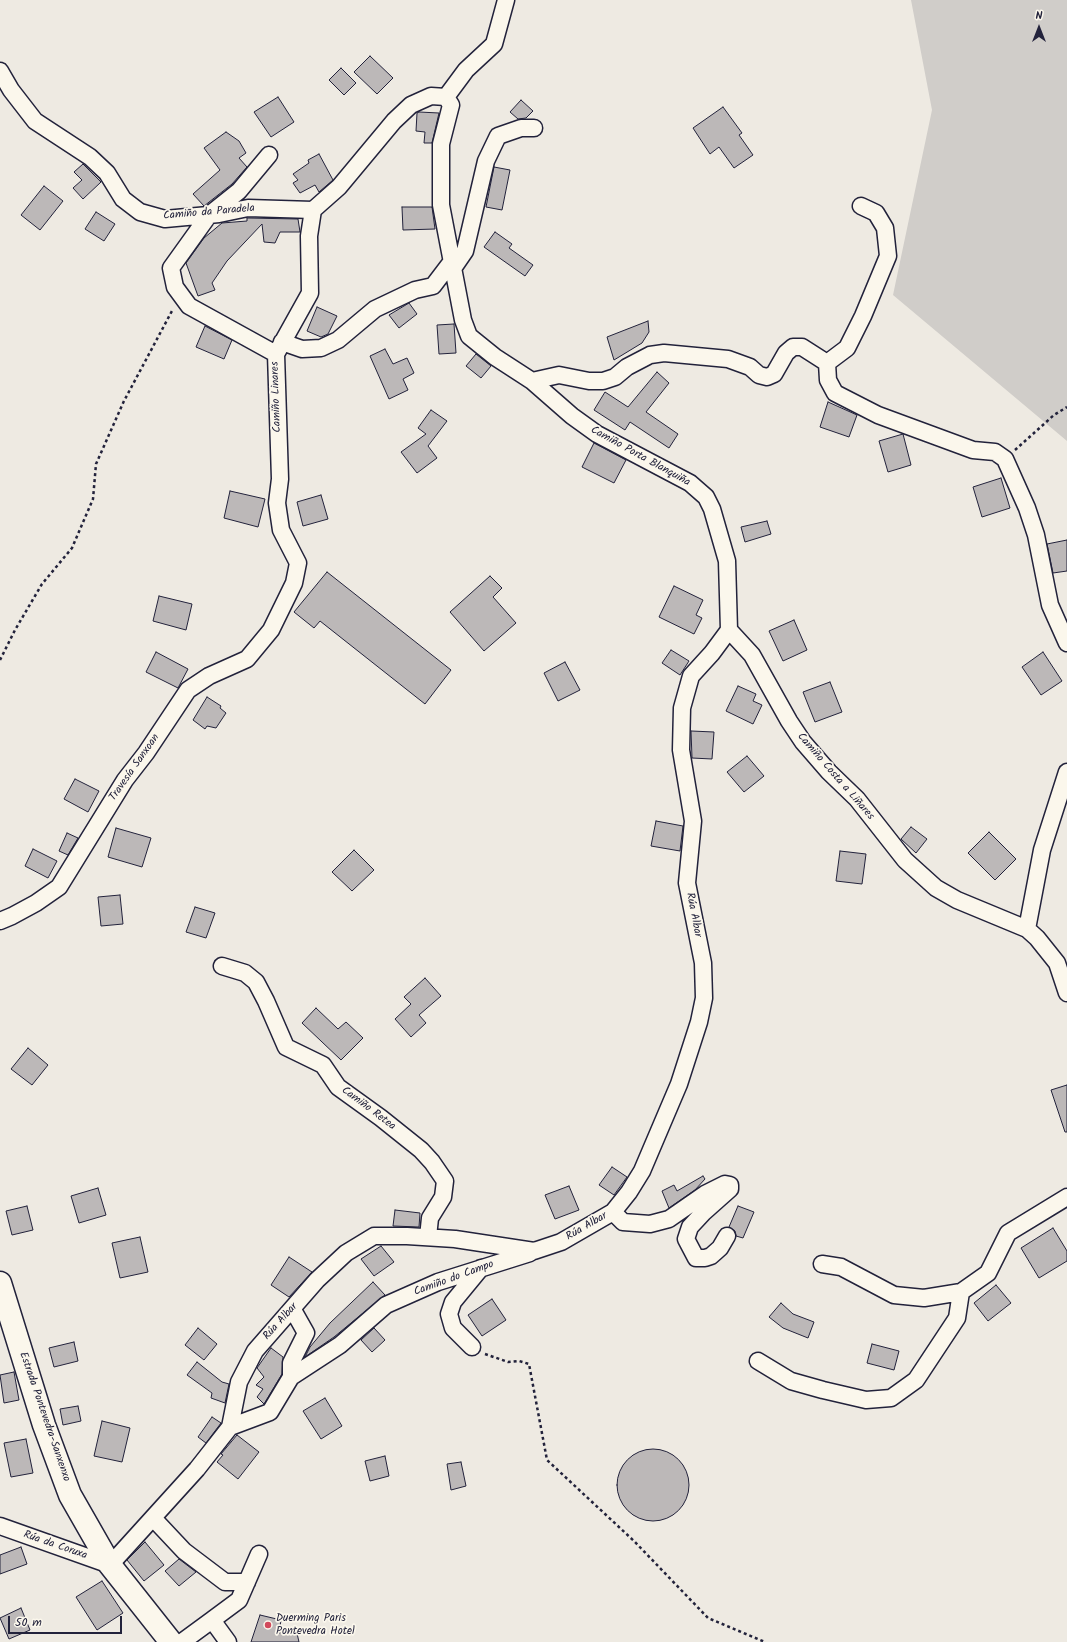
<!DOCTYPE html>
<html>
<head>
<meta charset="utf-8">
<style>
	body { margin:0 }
	#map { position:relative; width:1067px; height:1642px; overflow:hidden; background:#eeeae2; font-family:Kalam,sans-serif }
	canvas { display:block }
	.north { position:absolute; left:1019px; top:8px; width:40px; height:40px; -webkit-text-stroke:3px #fbf7ec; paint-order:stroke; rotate:0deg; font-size:11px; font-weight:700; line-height:16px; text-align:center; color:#22223b }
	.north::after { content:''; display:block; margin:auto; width:14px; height:18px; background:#22223b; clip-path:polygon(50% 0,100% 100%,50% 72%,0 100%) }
	.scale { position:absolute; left:8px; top:1616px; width:114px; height:18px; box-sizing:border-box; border:2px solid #22223b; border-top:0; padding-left:5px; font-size:12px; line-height:14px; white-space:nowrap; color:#22223b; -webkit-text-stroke:3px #fbf7ec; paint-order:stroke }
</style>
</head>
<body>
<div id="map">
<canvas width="1067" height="1642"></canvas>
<div class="north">N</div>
<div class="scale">50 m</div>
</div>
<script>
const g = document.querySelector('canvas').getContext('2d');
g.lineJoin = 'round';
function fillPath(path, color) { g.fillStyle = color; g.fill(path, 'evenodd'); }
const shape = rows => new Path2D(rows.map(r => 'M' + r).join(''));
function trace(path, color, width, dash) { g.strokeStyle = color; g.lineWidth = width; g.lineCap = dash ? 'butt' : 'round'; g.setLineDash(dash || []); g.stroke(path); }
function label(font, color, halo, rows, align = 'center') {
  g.font = font + ' Kalam,sans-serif'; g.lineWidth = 3.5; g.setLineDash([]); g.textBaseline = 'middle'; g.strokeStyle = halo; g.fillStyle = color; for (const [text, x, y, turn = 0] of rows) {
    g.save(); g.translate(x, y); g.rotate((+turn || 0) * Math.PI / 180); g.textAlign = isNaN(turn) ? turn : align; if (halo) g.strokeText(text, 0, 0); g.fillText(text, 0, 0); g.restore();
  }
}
fillPath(shape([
	[911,0,1067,0,1067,441,893,295,932,110]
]), '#d0cdc9');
const building = shape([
	[370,56,393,78,377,94,354,72,370,56],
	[341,68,356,83,344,95,329,80,341,68],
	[278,97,294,122,271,137,254,112,278,97],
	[521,100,533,111,526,118,518,119,510,112,521,100],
	[723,107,742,133,739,135,753,155,734,168,719,147,710,154,693,128,723,107],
	[419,112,439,113,432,143,424,143,425,132,416,131,417,113,419,112],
	[226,132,239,141,246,153,239,158,247,167,232,184,204,206,193,194,220,170,204,148,226,132],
	[319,154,333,180,319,192,315,185,300,193,293,183,298,180,293,174,309,163,308,160,319,154],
	[83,164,101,182,83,199,73,188,82,180,74,172,83,164],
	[494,167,510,170,502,210,486,207,494,167],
	[44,186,63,201,40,230,21,215,44,186],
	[402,207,432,207,435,229,403,230,402,207],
	[96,212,115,224,104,241,85,229,96,212],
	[247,218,298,219,300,232,280,232,275,243,264,242,262,224,227,261,212,283,215,290,198,296,186,263,204,238,222,223,247,221,247,218],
	[495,232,512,244,509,248,533,265,525,276,484,247,495,232],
	[409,303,417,314,399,328,389,315,409,303],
	[317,307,337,316,328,334,321,337,307,331,317,307],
	[648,321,649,332,642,343,614,360,607,337,648,321],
	[454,324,456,353,439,354,437,325,454,324],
	[205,326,232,340,224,359,196,347,205,326],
	[385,349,393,364,407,358,414,373,403,379,408,390,389,399,370,356,385,349],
	[476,354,491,366,481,378,466,366,476,354],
	[657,372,669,383,646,412,678,434,669,448,630,422,625,430,594,410,605,392,628,407,657,372],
	[828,402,857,415,849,437,820,427,828,402],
	[431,410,447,421,428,446,437,458,417,473,401,452,426,434,418,428,431,410],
	[903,434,911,465,888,472,879,441,903,434],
	[594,443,626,460,614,483,582,467,594,443],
	[1001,478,1010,508,982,517,973,487,1001,478],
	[230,491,265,499,258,527,224,518,230,491],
	[321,495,328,519,303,526,297,502,321,495],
	[767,521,771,534,745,542,741,527,767,521],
	[1067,540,1067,571,1053,573,1047,544,1067,540],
	[327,572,451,670,425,704,320,621,314,628,294,612,327,572],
	[490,576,502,588,493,597,516,623,484,651,450,612,490,576],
	[674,586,703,600,696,615,702,618,694,634,659,617,674,586],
	[159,596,192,604,186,630,153,621,159,596],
	[794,620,807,650,783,661,769,631,794,620],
	[671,650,689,661,680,675,662,663,671,650],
	[156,652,188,669,178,688,146,672,156,652],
	[1043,652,1062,681,1041,695,1022,667,1043,652],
	[565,662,580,690,558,701,544,673,565,662],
	[830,682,842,712,815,722,803,692,830,682],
	[738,686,756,694,753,701,762,705,753,724,726,711,738,686],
	[207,697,221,706,220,708,226,713,216,728,207,726,205,729,193,720,207,697],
	[691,731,714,732,712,759,692,758,691,731],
	[747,756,764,776,744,792,727,772,747,756],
	[75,779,99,791,88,812,64,799,75,779],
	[656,821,683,826,680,851,651,846,656,821],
	[911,827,927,839,916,853,901,839,911,827],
	[116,828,151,838,142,867,108,857,116,828],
	[989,832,1016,859,995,880,968,853,989,832],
	[67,833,78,838,68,855,59,851,67,833],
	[33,849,57,861,48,878,25,866,33,849],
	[354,850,374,870,352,891,332,872,354,850],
	[840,851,866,854,862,884,836,881,840,851],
	[120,895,123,924,101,926,98,897,120,895],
	[195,907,215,913,206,938,186,932,195,907],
	[425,978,441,996,419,1015,426,1023,411,1037,395,1019,411,1004,404,997,425,978],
	[316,1008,338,1029,346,1022,363,1038,341,1060,302,1023,316,1008],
	[28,1048,48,1065,32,1085,11,1069,28,1048],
	[1067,1085,1067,1132,1065,1132,1051,1090,1067,1085],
	[612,1167,627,1177,614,1195,599,1185,612,1167],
	[703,1176,705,1179,695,1190,669,1208,662,1191,674,1185,677,1191,703,1176],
	[569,1186,579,1210,555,1219,545,1195,569,1186],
	[98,1188,106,1215,79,1223,71,1196,98,1188],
	[27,1206,33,1230,12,1235,6,1211,27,1206],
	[738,1206,754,1212,743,1238,736,1236,735,1231,729,1227,738,1206],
	[395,1210,420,1213,419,1227,393,1226,395,1210],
	[1053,1228,1067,1251,1067,1261,1039,1278,1021,1248,1053,1228],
	[140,1237,148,1272,120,1278,112,1243,140,1237],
	[381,1246,394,1262,374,1276,361,1259,381,1246],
	[289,1257,312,1272,289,1297,271,1285,289,1257],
	[373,1282,385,1295,334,1337,305,1357,310,1347,330,1323,373,1282],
	[996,1285,1011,1303,988,1321,974,1303,996,1285],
	[492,1299,506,1320,482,1336,468,1315,492,1299],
	[781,1303,793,1314,814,1322,808,1338,783,1328,769,1317,781,1303],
	[198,1328,217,1344,204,1360,185,1345,198,1328],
	[374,1328,385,1340,372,1352,361,1340,374,1328],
	[74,1342,78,1361,54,1367,49,1348,74,1342],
	[872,1344,899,1351,894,1370,867,1363,872,1344],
	[271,1348,283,1357,282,1374,264,1404,257,1397,263,1389,256,1385,264,1377,257,1368,271,1348],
	[197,1362,222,1382,229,1384,225,1403,211,1398,212,1393,187,1375,197,1362],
	[14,1372,19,1400,4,1403,0,1375,14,1372],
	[325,1398,342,1426,321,1439,303,1411,325,1398],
	[78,1406,81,1421,63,1425,60,1409,78,1406],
	[212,1417,221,1423,206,1443,198,1437,212,1417],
	[102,1421,130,1428,122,1462,94,1456,102,1421],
	[237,1435,259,1452,238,1479,217,1462,223,1455,221,1454,237,1435],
	[26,1439,33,1473,11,1477,4,1443,26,1439],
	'617 1485a36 36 0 1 1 72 0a36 36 0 1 1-72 0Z',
	[385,1456,389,1476,370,1481,365,1461,385,1456],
	[461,1462,466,1486,451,1490,447,1464,461,1462],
	[145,1542,164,1565,144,1581,127,1560,145,1542],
	[21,1547,27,1564,0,1574,0,1555,21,1547],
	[179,1559,196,1572,179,1586,165,1571,179,1559],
	[102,1581,123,1613,97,1630,76,1597,102,1581],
	[21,1608,30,1630,9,1639,0,1618,21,1608],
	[260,1615,281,1620,279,1633,296,1629,299,1642,251,1642,260,1615]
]);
fillPath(building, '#bcb8b8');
trace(building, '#22223b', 1);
const street = shape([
	[0,71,11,90,35,121,90,157,107,173,123,199,140,212,165,219,219,214,248,208,313,210],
	[446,97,451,105,441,144,441,205,463,320,469,336,495,357,532,381,572,416,597,434,690,483,706,497,712,509,727,561,729,630],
	[446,97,466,70,494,44,506,0],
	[269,155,239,191,209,215,171,268,175,287,189,306,276,354],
	[861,206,876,213,885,228,888,256,863,316,847,348,827,363,828,380,835,393,878,415,973,450,995,452,1005,459,1027,508,1036,535,1050,605,1067,643],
	[454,267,465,251,486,161,498,136,521,128,534,128],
	[282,342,302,349,321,348,338,340,375,309,415,290,433,286,452,261],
	[532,381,559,375,589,381,603,381,615,377,627,367,650,355,664,353,728,359,750,367,759,375,767,377,774,374,786,353,793,347,802,347,827,363],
	[729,630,752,655,789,721,803,742,829,772,857,799,905,860,936,888,957,900,1027,929,1037,938,1057,963,1067,993],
	[0,921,12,916,36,903,59,887,125,780,146,753,188,690,209,676,247,659,271,630,294,583,298,563,281,530,277,503,280,479,276,354,310,293,309,236,313,210,339,187,394,121,411,105,431,96,446,97],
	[1027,929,1042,850,1067,772],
	[222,966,245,973,256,982,266,1001,286,1047,323,1065,338,1087,381,1118,421,1150,432,1162,445,1181,443,1197,430,1218,428,1237],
	[613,1212,623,1222,650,1224,669,1219,705,1194,725,1184,730,1185,730,1189,703,1213,690,1227,686,1239,696,1258,705,1258,711,1256,720,1248,727,1236],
	[822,1264,841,1267,894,1295,924,1298,961,1292],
	[472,1347,453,1328,449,1314,453,1302,481,1268],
	[758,1361,791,1381,823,1390,866,1400,891,1398,916,1380,957,1318,961,1292,988,1273,1008,1233,1067,1197],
	[291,1377,291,1363,306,1333,293,1310],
	[230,1427,270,1412,291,1377,340,1345,386,1305,438,1282,530,1253],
	[153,1518,184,1551,225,1582,247,1582],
	[0,1526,110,1565,197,1469,230,1427,239,1382,255,1351,317,1280,346,1253,374,1236,407,1236,455,1239,534,1251,561,1242,613,1212,629,1192,642,1171,679,1084,699,1022,704,998,703,963,687,883,693,821,681,750,682,708,691,676,712,653,729,630],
	[182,1642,212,1620],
	[228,1642,212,1620,239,1600,259,1554]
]);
const secondary = shape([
	[0,1283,44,1425,70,1495,110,1565,171,1642]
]);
trace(street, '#22223b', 19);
trace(secondary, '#22223b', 25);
trace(shape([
	[1015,450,1054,415,1067,407],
	[0,660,15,630,42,584,72,548,93,499,96,464,124,401,173,309],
	[485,1354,508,1362,519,1361,529,1364,547,1460,634,1541,708,1618,765,1642]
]), '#22223b', 2.5, [3, 3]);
trace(street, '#fbf7ec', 16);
trace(secondary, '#fbf7ec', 22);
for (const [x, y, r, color] of [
	[268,1625,4,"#d1495b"]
]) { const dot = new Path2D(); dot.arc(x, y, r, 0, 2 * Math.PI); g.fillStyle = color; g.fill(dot); trace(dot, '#fbf7ec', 1.5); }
label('11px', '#22223b', '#fbf7ec', [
	["Camiño da Paradela",209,213,-5],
	["Camiño Linares",277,397,-92],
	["Camiño Porta Blanquiña",640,457,29],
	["Travesía Sanxoan",135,768,-55],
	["Camiño Costa a Liñares",835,777,49],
	["Rúa Albar",693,915,79],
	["Camiño Retea",368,1109,37],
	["Rúa Albar",587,1227,-30],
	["Camiño do Campo",454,1279,-20],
	["Rúa Albar",281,1322,-48],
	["Estrada Pontevedra-Sanxenxo",44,1417,71],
	["Rúa da Coruxa",55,1546,19]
]);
label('11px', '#22223b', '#fbf7ec', [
	["Duerming Paris",276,1619],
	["Pontevedra Hotel",276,1632]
], 'left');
</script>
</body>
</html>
